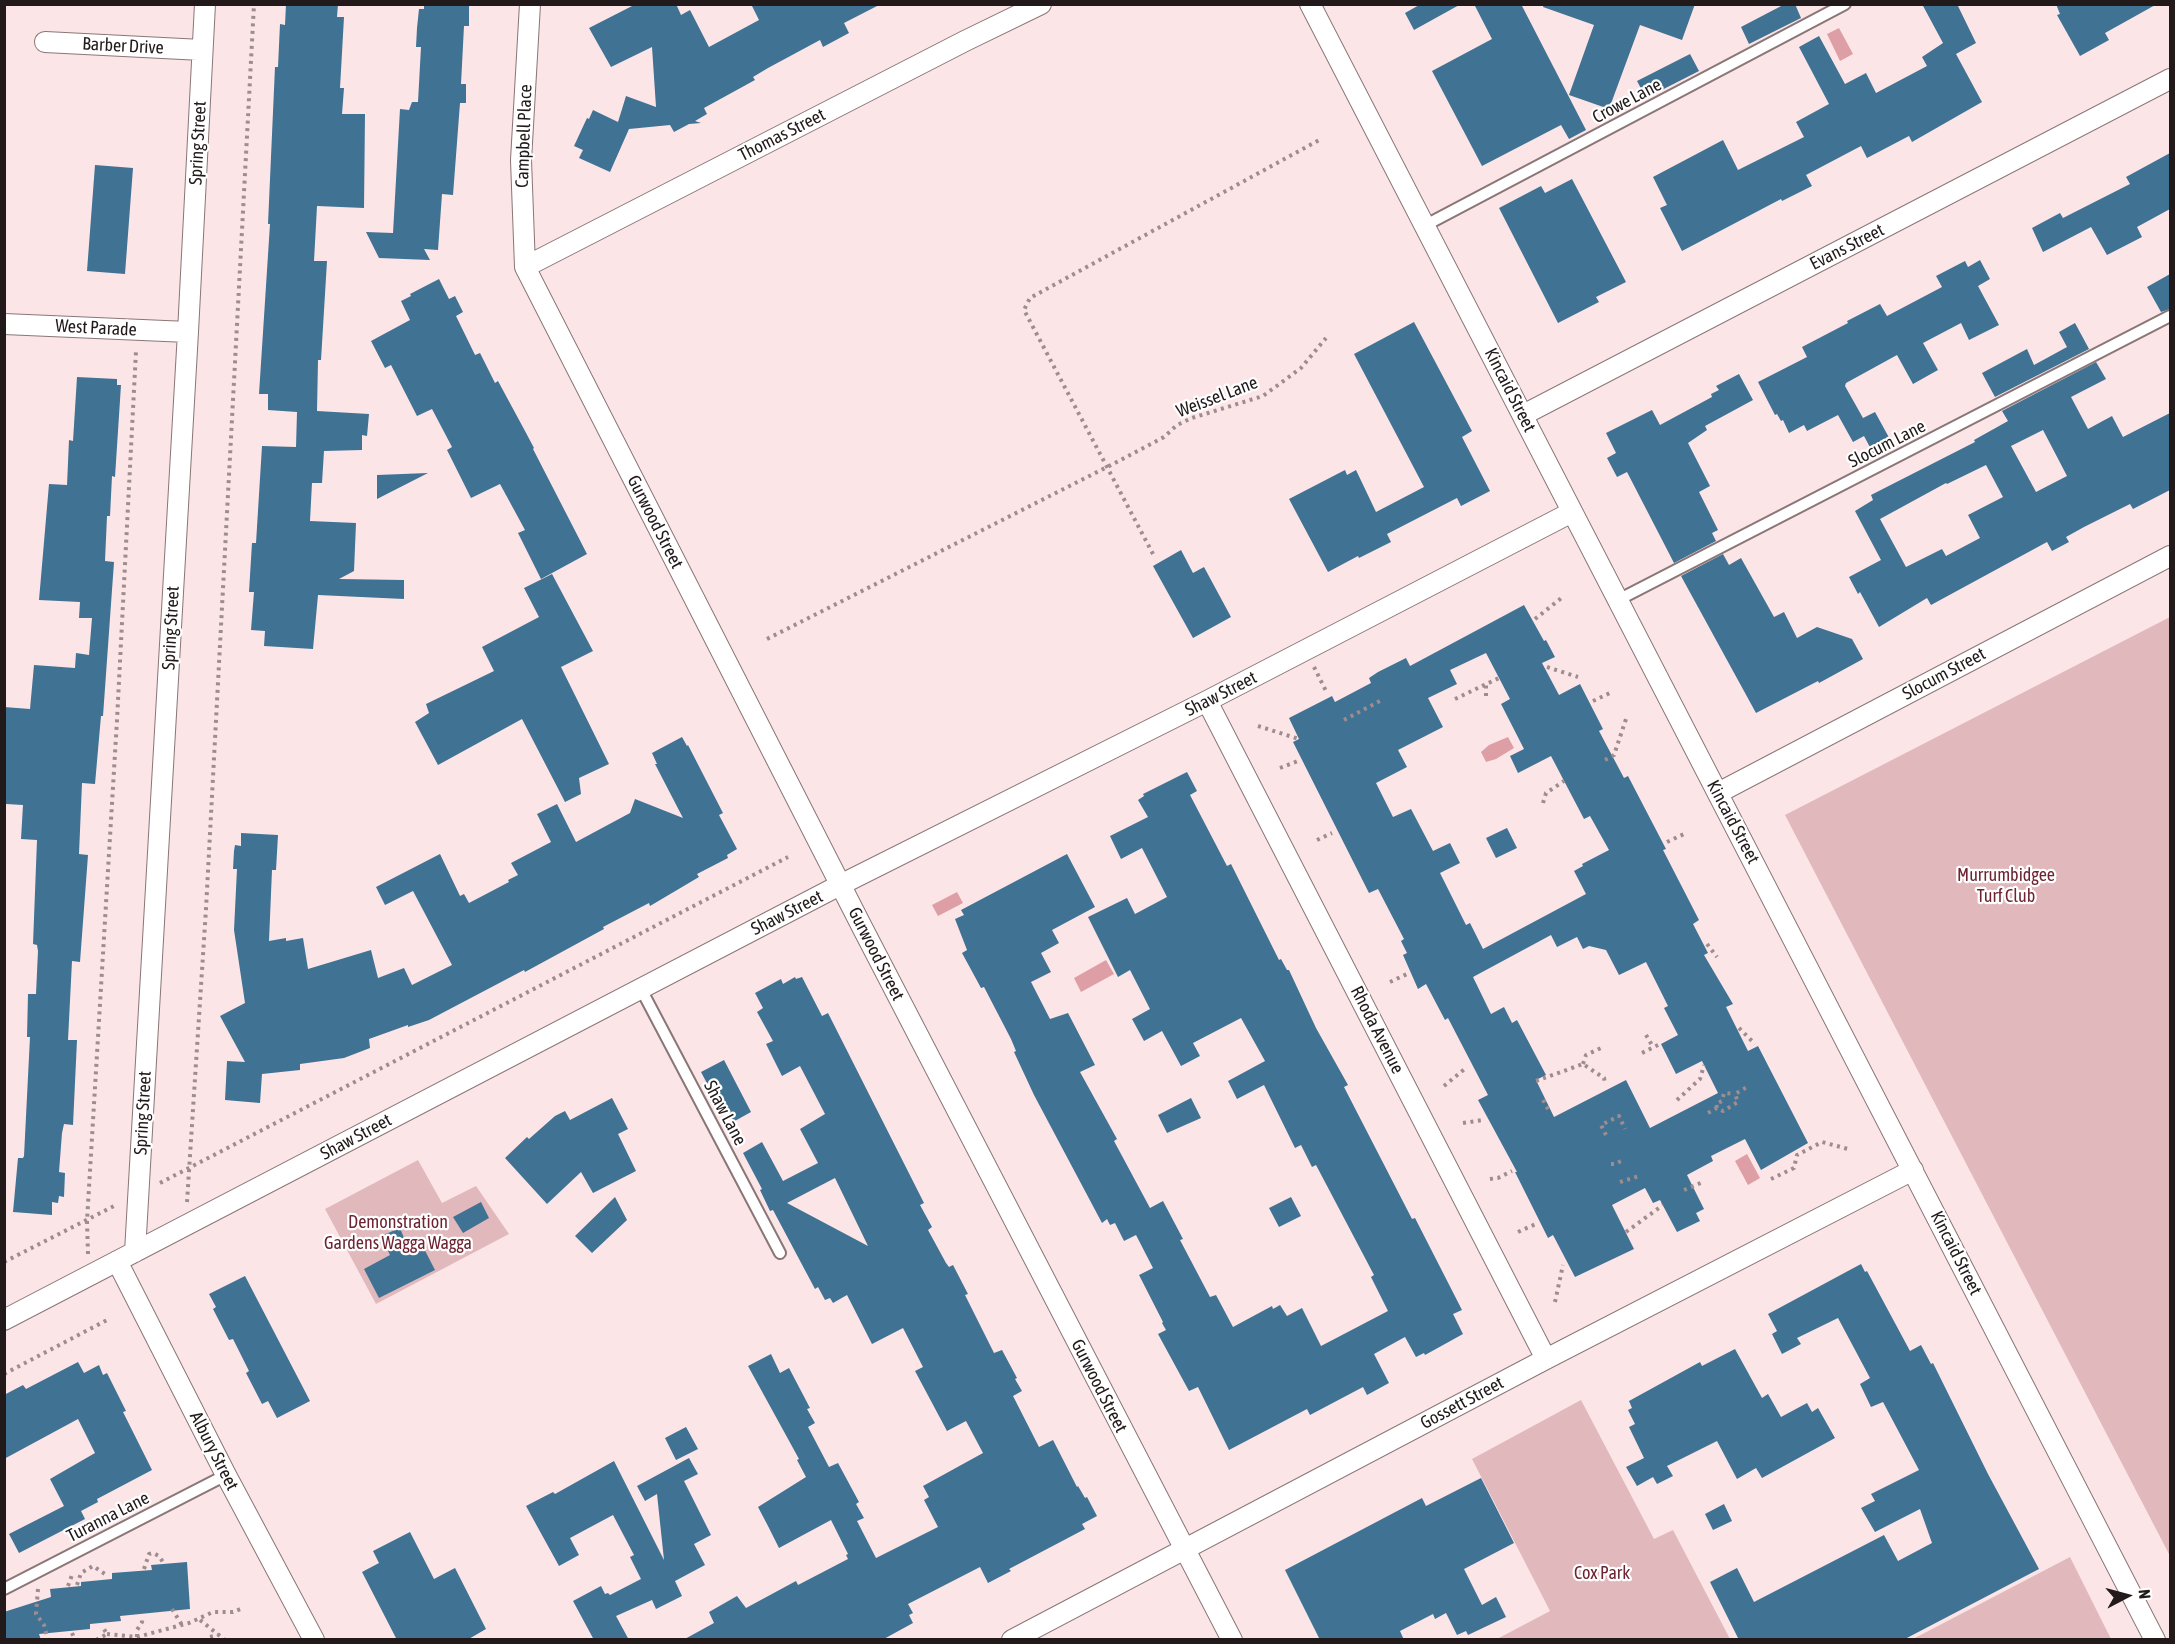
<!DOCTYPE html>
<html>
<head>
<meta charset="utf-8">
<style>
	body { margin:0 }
	#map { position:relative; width:2175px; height:1644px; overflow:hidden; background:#fce5e7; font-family:"Asap Condensed",sans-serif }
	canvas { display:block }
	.frame { position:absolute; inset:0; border:6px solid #21191a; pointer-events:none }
	.north { position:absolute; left:2097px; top:1566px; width:60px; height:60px; -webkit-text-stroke:4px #fff; paint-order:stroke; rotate:84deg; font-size:16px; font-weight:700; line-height:24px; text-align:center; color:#21191a }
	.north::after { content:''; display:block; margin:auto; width:21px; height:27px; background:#21191a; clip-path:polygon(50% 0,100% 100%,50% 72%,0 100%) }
</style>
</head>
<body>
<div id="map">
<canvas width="2175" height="1644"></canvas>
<div class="frame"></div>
<div class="north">N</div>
</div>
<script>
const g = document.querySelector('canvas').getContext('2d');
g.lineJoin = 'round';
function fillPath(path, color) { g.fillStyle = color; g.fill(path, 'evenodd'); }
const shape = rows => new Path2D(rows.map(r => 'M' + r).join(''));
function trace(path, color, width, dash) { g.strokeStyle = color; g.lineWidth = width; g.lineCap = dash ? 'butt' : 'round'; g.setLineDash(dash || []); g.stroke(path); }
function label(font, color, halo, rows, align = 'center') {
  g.font = font + ' "Asap Condensed",sans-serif'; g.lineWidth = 4.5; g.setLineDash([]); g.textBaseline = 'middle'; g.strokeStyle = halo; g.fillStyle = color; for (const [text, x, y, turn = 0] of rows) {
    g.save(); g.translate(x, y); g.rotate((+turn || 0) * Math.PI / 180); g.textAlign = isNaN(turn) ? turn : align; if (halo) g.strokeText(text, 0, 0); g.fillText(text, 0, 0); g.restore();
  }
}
fillPath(shape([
	[2170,617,2170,1556,1785,815],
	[418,1160,442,1203,476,1186,509,1234,376,1304,325,1209],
	[1581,1400,1654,1539,1673,1530,1730,1639,1497,1639,1550,1611,1472,1459],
	[2070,1557,2111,1639,1913,1639]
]), '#e1b9bc');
fillPath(shape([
	[1839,28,1853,54,1840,61,1827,34],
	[1508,737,1514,748,1496,759,1486,762,1481,752,1489,745],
	[957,892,963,903,938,916,932,905],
	[1106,960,1114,974,1081,992,1074,978],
	[1747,1154,1760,1178,1748,1185,1735,1161]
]), '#dd9fa5');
fillPath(shape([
	[286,4,338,4,337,17,344,17,340,88,344,88,342,114,365,114,364,208,317,206,314,261,327,261,321,360,318,360,317,411,369,414,367,436,362,435,362,450,324,451,322,483,312,483,310,521,356,523,354,571,339,579,404,580,404,599,318,595,313,649,264,646,265,631,251,630,254,592,249,592,252,543,256,543,262,446,296,447,297,412,268,410,268,394,259,394,270,224,268,224,275,67,278,67,280,24,285,25],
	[424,4,469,4,469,26,464,26,461,84,466,84,466,103,460,103,453,195,442,194,438,250,424,249,430,260,379,258,366,232,393,233,400,109,409,110,412,102,418,102,421,47,416,47,417,28,419,9,424,9],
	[636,4,676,4,681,15,690,10,709,47,759,20,751,4,881,4,844,23,849,33,823,47,820,40,768,68,753,77,755,80,704,108,707,114,695,121,701,123,689,124,674,132,670,125,629,129,610,172,579,158,583,150,574,146,587,118,589,119,593,110,618,122,626,96,656,107,652,47,611,67,589,28],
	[1421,4,1461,4,1414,30,1405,13],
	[1474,4,1521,4,1586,130,1569,139,1561,125,1482,166,1432,71,1492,39],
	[1544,4,1695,4,1682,40,1640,25,1609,109,1569,95,1594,25,1543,7],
	[1785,4,1795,4,1801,18,1749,44,1741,27],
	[1922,4,1957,4,1976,43,1956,54,1982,102,1912,142,1909,136,1867,158,1861,146,1806,175,1812,186,1782,201,1781,199,1682,251,1660,208,1667,205,1653,177,1723,140,1738,170,1804,137,1796,122,1829,104,1799,47,1819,36,1845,84,1866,73,1876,93,1927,66,1922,57,1943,43],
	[2056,4,2157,4,2105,33,2109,40,2080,56,2057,15,2060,14],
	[1690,54,1699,71,1646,98,1637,81],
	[2170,153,2170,209,2137,227,2142,237,2107,255,2091,227,2043,252,2032,228,2060,213,2063,218,2130,184,2126,177],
	[95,165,133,168,125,274,87,271],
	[1572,179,1626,282,1596,297,1599,302,1558,323,1499,208,1541,186,1545,193],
	[1980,260,1990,279,1978,286,1999,325,1969,340,1961,323,1923,343,1938,370,1913,384,1897,355,1846,383,1845,386,1863,418,1875,412,1892,443,1873,453,1864,436,1853,442,1838,415,1807,431,1804,425,1789,433,1783,420,1781,421,1777,414,1775,415,1758,382,1807,357,1802,347,1848,323,1847,321,1880,304,1887,316,1942,287,1936,276,1965,261,1968,267],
	[2170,274,2170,309,2161,312,2147,287],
	[439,279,449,299,455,296,463,312,456,316,475,355,480,353,495,383,498,381,525,431,534,448,533,449,587,554,541,579,518,533,525,530,500,484,471,498,447,450,452,447,432,409,417,416,391,365,385,368,371,341,410,320,401,301,411,296,410,294],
	[1414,322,1472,431,1462,437,1490,491,1461,506,1457,498,1387,534,1391,542,1359,558,1358,556,1328,572,1289,499,1345,470,1347,475,1356,470,1376,512,1424,487,1354,354],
	[2075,323,2089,349,1995,397,1982,373,2027,349,2034,365,2067,347,2059,332],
	[2096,362,2106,379,2071,397,2088,429,2112,416,2123,437,2170,413,2170,490,2133,509,2130,504,2084,527,2066,537,2069,542,2052,551,2047,542,1931,605,1927,598,1879,627,1860,592,1858,594,1849,577,1881,560,1855,511,1873,500,1871,495,1975,442,1974,440,2008,421,2002,411],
	[2043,430,2067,476,2036,492,2011,446],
	[1986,465,2003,497,1968,515,1980,538,1946,556,1942,549,1906,567,1880,519,1946,483,1947,484],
	[1739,374,1753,400,1705,426,1707,430,1688,443,1710,486,1699,492,1718,530,1712,533,1716,541,1674,563,1627,472,1617,477,1607,458,1616,453,1606,433,1652,410,1660,425,1712,397,1711,394,1719,390,1716,386],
	[77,377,117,379,117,385,121,385,115,477,112,476,110,516,107,516,105,561,114,562,103,716,101,716,95,784,82,783,79,854,88,855,80,962,72,961,68,1040,77,1040,73,1125,64,1124,62,1133,59,1172,65,1173,64,1197,59,1196,58,1203,52,1202,52,1215,13,1212,18,1158,23,1158,24,1156,30,1037,27,1037,28,994,36,994,38,951,37,945,33,944,37,840,21,839,23,805,6,804,4,707,30,709,34,665,75,668,76,653,89,655,92,618,79,618,80,602,39,600,49,484,67,485,69,440,73,441],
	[428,473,377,499,377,475],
	[1181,550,1193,573,1204,567,1231,617,1193,638,1153,566],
	[1723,554,1729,565,1741,558,1774,617,1784,612,1797,638,1817,627,1852,639,1863,659,1819,683,1818,681,1756,713,1681,576],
	[552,574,593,651,561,667,609,764,579,778,581,794,565,802,522,719,438,765,415,722,429,713,426,704,494,671,482,647,539,617,524,588],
	[1524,605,1544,641,1546,640,1555,657,1542,663,1559,695,1580,684,1603,729,1599,731,1624,778,1628,776,1666,849,1663,850,1699,920,1693,924,1708,953,1704,955,1733,1004,1726,1007,1748,1051,1758,1046,1808,1143,1761,1170,1745,1139,1711,1156,1713,1161,1687,1175,1704,1209,1696,1213,1700,1221,1677,1232,1660,1200,1653,1203,1645,1188,1612,1205,1634,1249,1575,1277,1553,1235,1548,1238,1515,1172,1517,1172,1478,1100,1488,1095,1448,1018,1445,1020,1426,984,1418,989,1403,955,1407,953,1401,941,1404,939,1378,889,1369,893,1293,742,1299,739,1289,718,1332,696,1335,702,1371,683,1369,678,1378,672,1406,658,1410,666],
	[1486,653,1510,699,1501,704,1524,749,1510,756,1518,773,1551,756,1584,819,1590,816,1609,850,1582,864,1583,866,1574,871,1586,894,1483,949,1470,923,1466,925,1440,873,1460,863,1450,843,1433,851,1411,809,1393,817,1376,783,1407,767,1398,750,1443,727,1428,698,1457,684,1450,670],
	[1551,935,1557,947,1577,937,1583,949,1589,946,1606,950,1619,975,1646,962,1668,1006,1664,1008,1678,1035,1661,1044,1676,1074,1702,1061,1718,1093,1650,1128,1626,1080,1554,1117,1536,1080,1546,1075,1517,1020,1512,1023,1504,1007,1491,1014,1473,977],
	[682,737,687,746,688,745,723,813,719,815,737,849,727,855,728,858,697,874,699,877,650,906,649,903,603,927,604,929,536,966,525,972,524,970,429,1020,408,1027,408,1025,369,1039,370,1048,344,1058,300,1064,300,1070,262,1074,260,1103,225,1100,227,1061,245,1062,220,1016,245,1003,234,930,237,869,233,869,234,851,235,845,241,846,241,833,278,835,276,870,272,870,269,941,286,938,286,941,303,938,308,969,371,950,378,978,404,968,412,985,452,965,413,891,385,905,376,887,440,854,460,896,464,894,469,903,509,882,508,880,518,875,511,863,551,842,537,814,557,804,576,842,630,813,635,799,683,818,655,764,657,764,652,753],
	[1187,772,1197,791,1190,795,1227,866,1231,864,1279,960,1281,959,1287,970,1289,970,1316,1028,1348,1085,1344,1087,1412,1219,1415,1218,1462,1310,1453,1314,1463,1334,1425,1355,1424,1353,1416,1357,1405,1337,1374,1354,1389,1383,1367,1395,1363,1387,1310,1415,1307,1409,1229,1450,1198,1387,1189,1391,1158,1334,1166,1330,1162,1323,1163,1322,1139,1275,1153,1268,1136,1235,1124,1241,1115,1223,1110,1225,1107,1219,1102,1223,1034,1095,1014,1052,1016,1051,1011,1039,984,987,981,988,962,953,967,950,955,919,964,915,961,910,1067,854,1095,907,1052,930,1059,943,1041,953,1051,972,1031,982,1050,1019,1068,1013,1095,1065,1080,1072,1117,1139,1114,1141,1150,1208,1163,1201,1183,1239,1180,1240,1210,1297,1216,1295,1233,1327,1272,1306,1273,1309,1280,1305,1287,1316,1302,1308,1321,1346,1388,1311,1371,1277,1374,1275,1316,1165,1312,1167,1301,1145,1295,1148,1264,1085,1237,1099,1228,1081,1265,1061,1241,1018,1193,1043,1200,1056,1181,1066,1162,1031,1144,1041,1132,1019,1150,1009,1130,970,1118,977,1088,917,1127,898,1135,914,1167,897,1142,848,1121,859,1110,836,1148,817,1138,800,1144,796,1143,794],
	[1507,828,1517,848,1496,858,1486,838],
	[795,977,796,979,802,977,822,1016,828,1013,924,1203,920,1205,932,1227,928,1230,946,1263,949,1267,953,1265,968,1294,965,1295,994,1353,1002,1350,1017,1378,1015,1379,1022,1391,1013,1396,1039,1447,1053,1440,1077,1487,1078,1486,1085,1498,1087,1497,1097,1516,1082,1524,1085,1529,1009,1569,1011,1571,988,1583,980,1567,908,1604,913,1613,909,1615,913,1623,882,1640,683,1640,714,1623,709,1612,737,1596,746,1608,796,1581,798,1585,848,1559,846,1555,848,1554,831,1520,779,1548,768,1526,758,1507,806,1477,797,1460,799,1459,748,1366,771,1354,780,1373,789,1368,810,1408,807,1409,815,1423,808,1427,829,1467,838,1463,859,1502,856,1504,864,1518,857,1521,876,1558,938,1527,924,1500,929,1497,923,1486,983,1453,966,1421,947,1431,915,1371,923,1367,903,1328,872,1344,847,1295,833,1303,830,1298,825,1300,818,1287,815,1289,773,1210,770,1211,760,1190,762,1189,743,1153,762,1142,783,1181,818,1163,800,1129,825,1114,800,1066,782,1076,766,1044,773,1041,757,1012,763,1008,755,993,781,979,783,984],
	[835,1178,868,1246,787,1203],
	[724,1060,751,1112,733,1122,726,1107,721,1110,701,1072],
	[612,1098,628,1129,618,1134,636,1171,593,1193,581,1172,547,1204,505,1158,527,1137,529,1139,555,1116,565,1111,570,1120],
	[1191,1098,1201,1118,1167,1133,1158,1115],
	[615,1197,627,1220,592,1253,575,1236],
	[1291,1197,1301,1216,1279,1227,1269,1208],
	[481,1202,489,1218,463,1233,453,1217],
	[400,1228,406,1243,418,1237,435,1270,379,1298,364,1269,390,1255,381,1236],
	[1861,1264,1865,1272,1867,1271,1910,1351,1921,1345,1931,1364,1933,1363,1988,1474,2039,1569,1903,1640,1739,1640,1710,1582,1737,1568,1754,1602,1884,1535,1898,1561,1932,1543,1920,1509,1875,1532,1861,1508,1875,1501,1871,1494,1919,1470,1883,1402,1871,1407,1860,1384,1870,1378,1838,1318,1797,1338,1801,1344,1782,1354,1772,1334,1777,1331,1768,1314],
	[245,1276,310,1401,277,1418,268,1401,262,1404,246,1373,249,1371,233,1339,229,1340,213,1309,216,1307,209,1294],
	[1735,1349,1762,1398,1768,1394,1781,1417,1807,1403,1812,1412,1818,1408,1835,1438,1762,1478,1756,1468,1737,1479,1717,1441,1667,1466,1673,1476,1657,1484,1653,1477,1637,1486,1626,1467,1644,1458,1629,1427,1635,1424,1628,1410,1632,1408,1629,1401,1700,1362,1702,1366],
	[78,1362,84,1373,99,1365,103,1375,107,1373,126,1411,123,1412,152,1470,97,1499,98,1502,81,1511,85,1519,19,1553,9,1534,64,1506,50,1479,95,1453,78,1419,4,1459,4,1395,23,1385,26,1389],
	[686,1427,698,1449,676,1460,665,1438],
	[689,1458,698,1474,684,1481,711,1535,694,1544,705,1565,675,1581,682,1596,656,1609,652,1600,616,1616,629,1640,594,1640,573,1601,601,1586,605,1594,608,1593,610,1595,641,1579,630,1557,634,1555,613,1515,570,1538,579,1555,559,1566,526,1506,553,1492,555,1494,614,1461,664,1560,657,1494,645,1501,637,1486],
	[1481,1478,1514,1543,1464,1569,1482,1605,1496,1597,1506,1617,1468,1635,1466,1631,1457,1635,1446,1613,1435,1619,1433,1614,1400,1631,1404,1640,1320,1640,1285,1570,1422,1498,1426,1506],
	[1724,1504,1732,1521,1713,1530,1705,1514],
	[410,1532,434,1579,455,1568,486,1629,467,1640,397,1640,362,1572,379,1563,373,1551],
	[187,1562,190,1609,120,1616,121,1621,90,1624,90,1629,39,1634,41,1640,4,1640,4,1612,51,1597,50,1589,81,1586,81,1582,112,1579,112,1573,152,1570,151,1565]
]), '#3f7293');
const service = shape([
	[1424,226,1845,4],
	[1618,600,2170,316],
	[641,989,780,1253],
	[4,1589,226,1475]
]);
const minor = shape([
	[530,4,521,160,525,267,862,927,1232,1640],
	[1310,4,2155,1640],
	[45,42,202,50],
	[525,267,965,41,1041,4],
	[4,324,188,332],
	[1523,415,2170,79],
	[1207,701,1546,1359],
	[1718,793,2170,556],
	[135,1252,188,332,205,4],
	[117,1261,226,1475,314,1640],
	[4,1320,840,885,1207,701,1572,512],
	[1012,1640,1546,1359,1913,1170]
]);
trace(service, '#8a7677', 14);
trace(minor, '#8a7677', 22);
trace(shape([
	[1153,554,1024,310,1030,298,1321,139],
	[1535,619,1564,596],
	[767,639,1115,463,1164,437,1177,425,1192,418,1263,396,1301,368,1326,338],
	[1314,667,1326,691],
	[1547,667,1578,677],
	[1486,696,1486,684],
	[1455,699,1499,678],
	[1593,701,1612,692],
	[1344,720,1380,701],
	[1258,726,1299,739],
	[1605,760,1614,755,1626,719],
	[1280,768,1298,761],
	[1543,803,1546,793,1564,781],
	[1317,840,1332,833],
	[1667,842,1684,834],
	[1707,944,1717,957],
	[1390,982,1407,974],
	[1739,1028,1755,1044],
	[1646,1035,1653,1047],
	[1642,1053,1660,1044],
	[1583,1064,1586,1055,1601,1048],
	[1536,1081,1583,1064,1604,1078,1605,1083],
	[1444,1086,1467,1067],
	[1543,1100,1549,1111],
	[1677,1100,1700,1079,1704,1065],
	[1717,1108,1716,1104,1722,1101,1724,1093,1735,1094],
	[1708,1113,1717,1108,1723,1111,1738,1102,1735,1094,1749,1086],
	[1463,1123,1483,1120],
	[1606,1135,1601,1125,1619,1116,1625,1129],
	[1611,1164,1615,1164,1623,1160],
	[1490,1179,1498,1178,1512,1171],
	[1771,1179,1794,1168,1797,1155,1822,1142,1848,1149],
	[1620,1182,1639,1176],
	[160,1183,788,857],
	[1684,1190,1703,1182],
	[187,1202,206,909,254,4],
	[1518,1232,1538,1223],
	[1626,1232,1663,1205],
	[88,1254,87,1221,117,720,136,351],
	[4,1262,116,1205],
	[1555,1302,1563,1265],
	[4,1374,109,1319],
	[144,1569,149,1554,153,1553,159,1556,163,1562],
	[77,1585,81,1573,93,1566,108,1576],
	[68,1586,72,1575,70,1573],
	[38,1589,36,1614,44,1625,48,1640],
	[172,1609,182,1625],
	[200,1620,225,1640],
	[72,1633,75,1640],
	[107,1634,137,1637,189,1623,213,1612,233,1612,243,1608],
	[137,1637,137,1630,142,1622,143,1616],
	[210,1637,218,1635],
	[96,1640,107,1634,102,1626]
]), '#9e8d8f', 4, [3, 4.5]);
trace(service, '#fff', 10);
trace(minor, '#fff', 20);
label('18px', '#21191a', '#fff', [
	["Barber Drive",123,46,3],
	["Crowe Lane",1627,101,-28],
	["Thomas Street",782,135,-27],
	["Campbell Place",524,136,-88],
	["Spring Street",198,143,-87],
	["Evans Street",1847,247,-27],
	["West Parade",96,328,3],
	["Kincaid Street",1510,390,63],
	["Weissel Lane",1217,397,-21],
	["Slocum Lane",1887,444,-27],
	["Gurwood Street",655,522,63],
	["Spring Street",171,628,-87],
	["Slocum Street",1944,674,-28],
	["Shaw Street",1221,694,-27],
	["Kincaid Street",1733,822,62],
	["Shaw Street",787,913,-27],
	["Gurwood Street",876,954,63],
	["Rhoda Avenue",1377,1030,63],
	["Spring Street",143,1113,-87],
	["Shaw Lane",725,1113,62],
	["Shaw Street",356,1137,-28],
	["Kincaid Street",1956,1253,63],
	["Gurwood Street",1099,1386,63],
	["Gossett Street",1462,1403,-28],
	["Albury Street",214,1451,63],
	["Turanna Lane",108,1517,-27]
]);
label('18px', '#6d2331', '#fff', [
	["Murrumbidgee",2006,875],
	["Turf Club",2006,896],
	["Demonstration",398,1222],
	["Gardens Wagga Wagga",398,1243],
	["Cox Park",1602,1573]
]);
</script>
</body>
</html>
